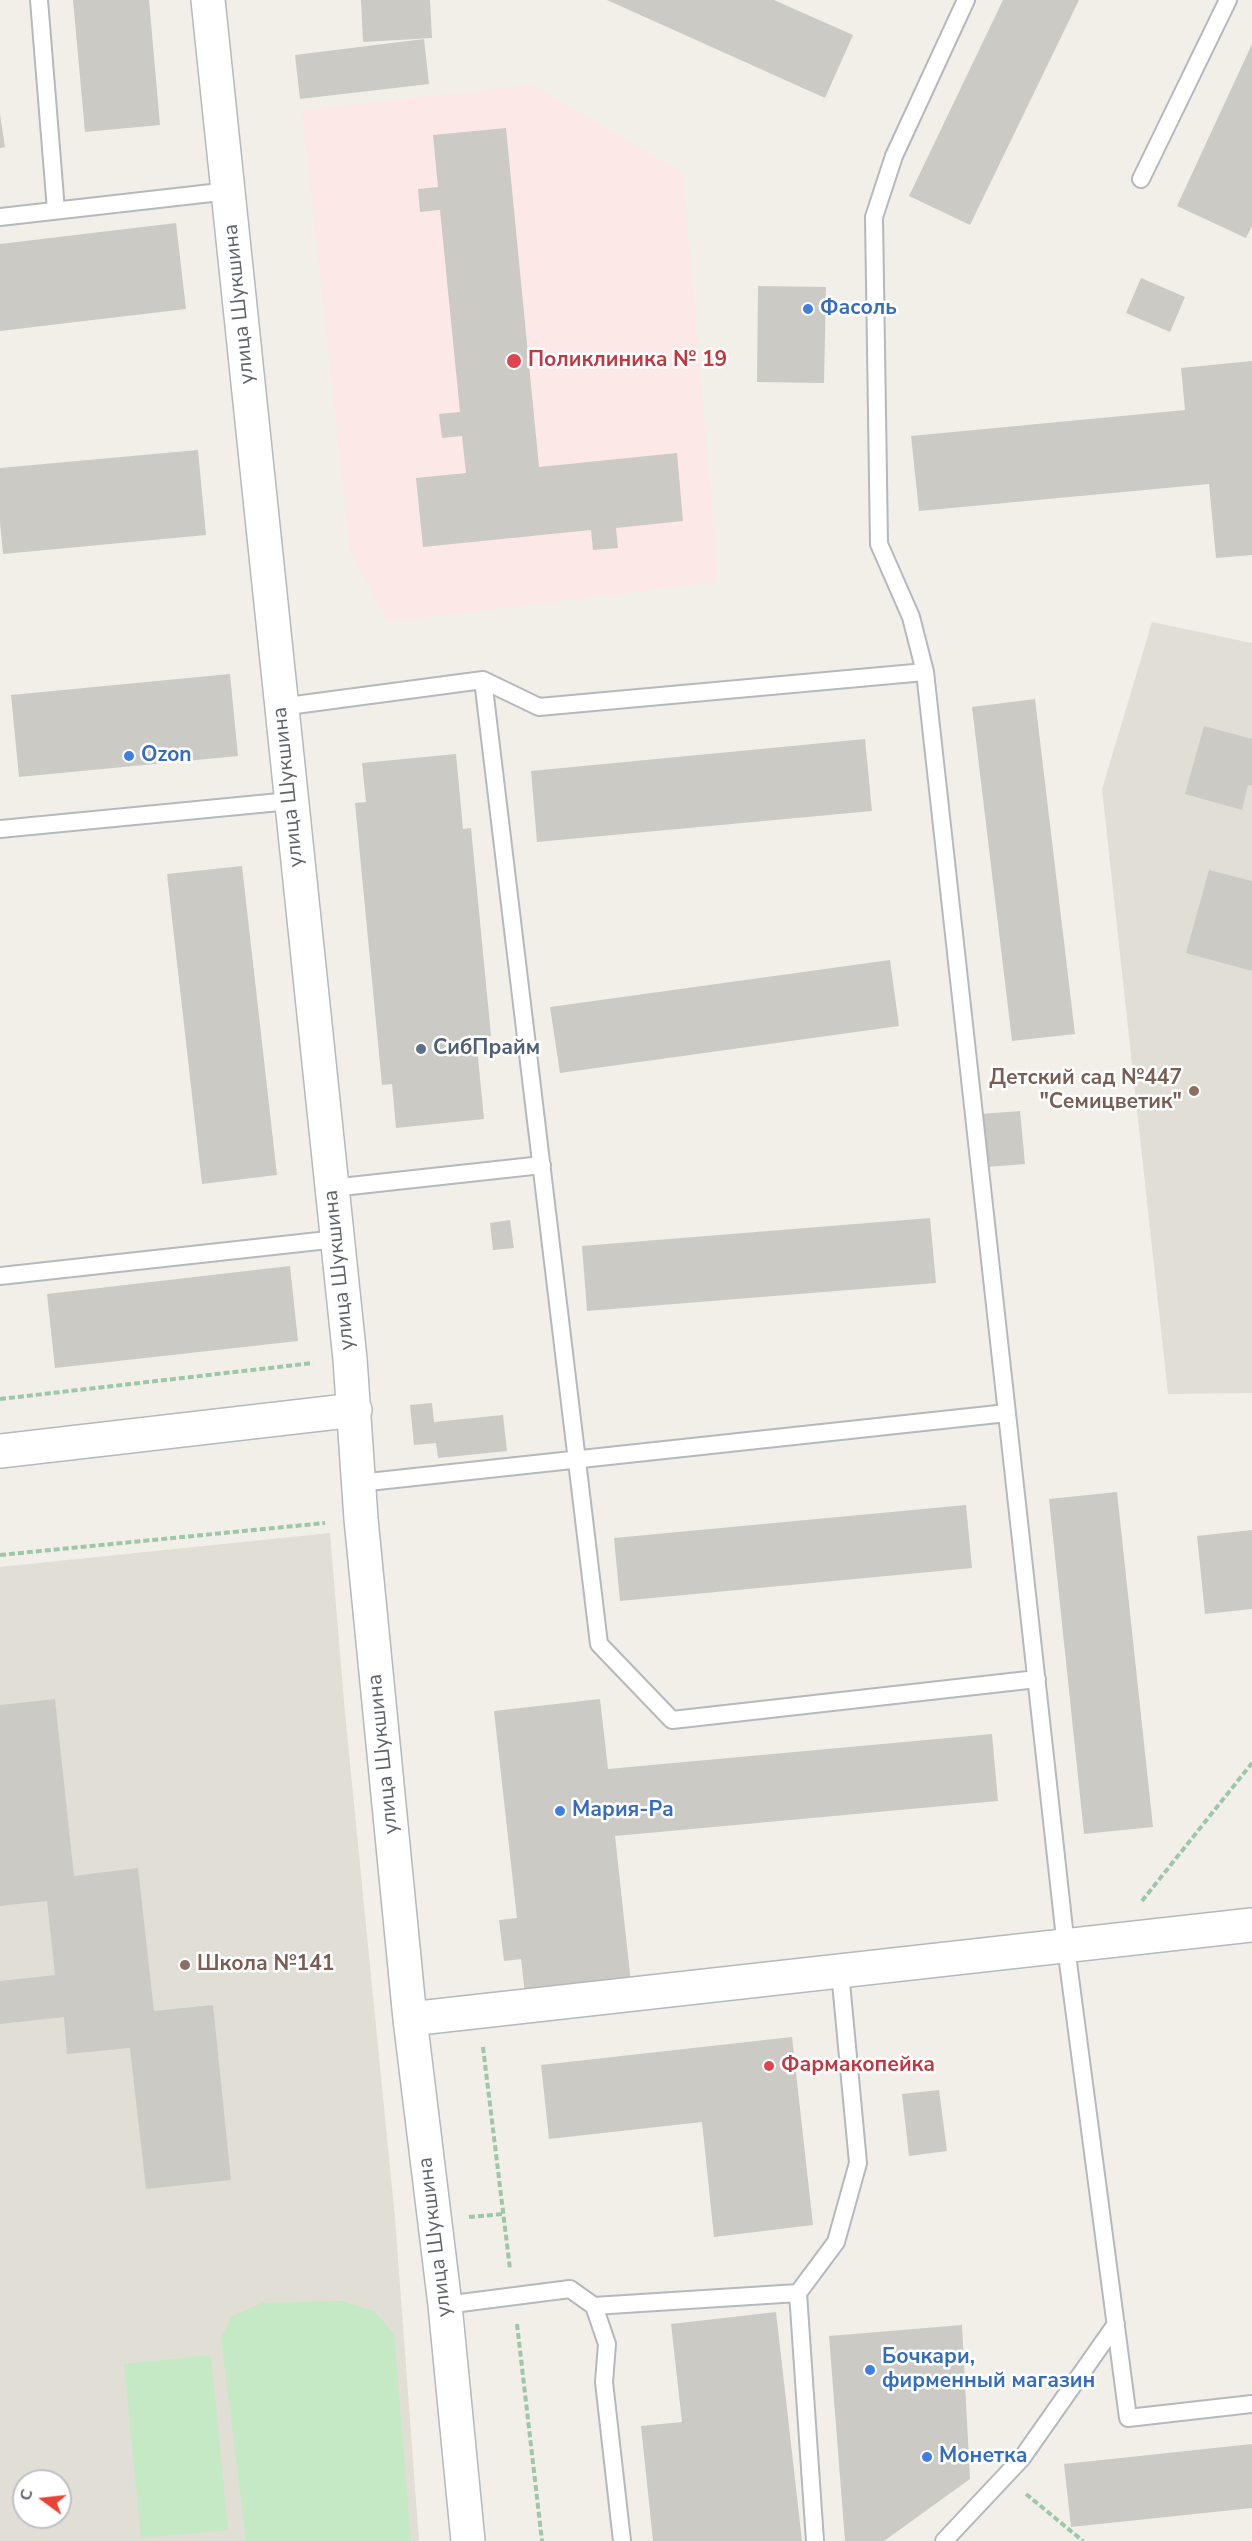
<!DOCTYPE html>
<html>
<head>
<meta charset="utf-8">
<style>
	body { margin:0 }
	#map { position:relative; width:1252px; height:2541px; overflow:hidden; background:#f1efe8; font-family:"Nunito Sans",sans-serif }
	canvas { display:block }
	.north { position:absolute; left:12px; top:2469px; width:60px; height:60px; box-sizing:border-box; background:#fff; border:2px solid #bfc1c3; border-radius:50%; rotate:285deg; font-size:16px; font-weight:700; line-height:24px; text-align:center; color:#5f6368 }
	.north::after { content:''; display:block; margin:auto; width:21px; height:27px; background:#ea4335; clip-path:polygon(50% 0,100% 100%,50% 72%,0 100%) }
</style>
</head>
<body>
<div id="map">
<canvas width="1252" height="2541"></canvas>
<div class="north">С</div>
</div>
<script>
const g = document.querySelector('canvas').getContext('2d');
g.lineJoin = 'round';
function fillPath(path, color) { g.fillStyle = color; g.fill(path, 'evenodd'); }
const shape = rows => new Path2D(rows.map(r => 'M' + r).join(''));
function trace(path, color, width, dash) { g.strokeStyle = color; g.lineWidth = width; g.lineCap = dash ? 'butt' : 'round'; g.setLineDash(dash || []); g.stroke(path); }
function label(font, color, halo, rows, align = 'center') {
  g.font = font + ' "Nunito Sans",sans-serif'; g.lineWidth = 5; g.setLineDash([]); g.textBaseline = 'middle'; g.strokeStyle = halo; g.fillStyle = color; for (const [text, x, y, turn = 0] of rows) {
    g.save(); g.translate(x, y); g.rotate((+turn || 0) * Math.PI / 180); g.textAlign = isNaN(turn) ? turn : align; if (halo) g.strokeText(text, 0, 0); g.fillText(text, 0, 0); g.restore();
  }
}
fillPath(shape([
	[1152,622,1252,643,1252,1393,1168,1394,1102,789],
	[330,1533,345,1713,395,2218,419,2541,0,2541,0,1567],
	[24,2481,60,2481,60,2517,24,2517]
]), '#e1ded6');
fillPath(shape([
	[532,85,683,173,718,582,388,622,350,549,302,110]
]), '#fce8e6');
fillPath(shape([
	[342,2301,374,2311,394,2334,411,2541,246,2541,221,2338,232,2316,262,2303],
	[211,2355,228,2530,141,2538,124,2364]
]), '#c5e8c5');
fillPath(shape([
	[73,0,149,0,160,125,85,132],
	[361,0,430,0,432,38,363,42],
	[607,0,774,0,853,35,825,98],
	[1003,0,1079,0,970,225,909,196],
	[424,39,429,84,300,99,295,55],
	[1252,44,1252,226,1246,238,1177,206],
	[0,114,5,147,0,148],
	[506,128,539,467,677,453,683,521,616,528,618,548,593,550,591,530,423,547,416,478,466,473,462,436,442,438,439,414,460,412,440,210,420,212,418,189,438,187,433,135],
	[176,223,186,309,0,331,0,244],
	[1141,278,1185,297,1170,332,1126,313],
	[758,286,826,287,824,383,757,382],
	[1252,361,1252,555,1216,558,1209,484,919,511,911,436,1185,410,1181,368],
	[198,450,206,535,3,554,0,522,0,468],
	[230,674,238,756,19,777,11,695],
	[1035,699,1075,1034,1012,1041,972,707],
	[1204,726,1252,739,1252,786,1248,785,1242,810,1185,794],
	[865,739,872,811,537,842,531,771],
	[456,754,463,829,471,828,491,1036,476,1037,484,1119,396,1128,392,1084,382,1085,355,803,366,802,362,763],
	[242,866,277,1175,202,1184,167,874],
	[1209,870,1252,881,1252,971,1186,953],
	[890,960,899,1026,560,1073,550,1007],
	[1020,1111,1025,1164,987,1167,981,1114],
	[930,1218,936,1283,587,1311,582,1246],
	[510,1220,514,1248,493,1250,490,1223],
	[290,1266,298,1341,55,1368,47,1294],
	[432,1403,434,1422,503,1415,507,1451,438,1458,436,1443,414,1445,410,1405],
	[1117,1492,1153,1827,1084,1834,1049,1499],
	[966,1505,972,1568,620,1601,614,1538],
	[1252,1530,1252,1609,1205,1614,1197,1536],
	[55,1699,74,1876,138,1868,154,2011,213,2005,231,2180,146,2189,130,2048,67,2054,64,2017,0,2024,0,1981,55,1975,47,1901,0,1906,0,1705],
	[600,1699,608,1769,992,1734,998,1801,615,1836,631,1983,525,1994,521,1959,504,1961,499,1920,517,1918,494,1711],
	[792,2037,813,2225,714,2237,702,2122,549,2139,541,2065],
	[939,2090,947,2151,909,2156,902,2094],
	[776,2312,802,2541,653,2541,641,2426,682,2422,671,2324],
	[962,2325,970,2479,884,2541,845,2541,829,2336],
	[1252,2444,1252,2508,1071,2527,1064,2464]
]), '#cccac5');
const lane = shape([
	[39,0,56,210],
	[966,0,894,156,874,217,879,544,911,617,925,672,1066,1947,1128,2418,1252,2404],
	[1141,179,1228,0],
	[0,217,229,191],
	[483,680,599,1644,672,1720,1037,1679],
	[280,707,483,680,539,707,925,672],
	[0,829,290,801],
	[332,1188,542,1165],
	[0,1276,337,1239],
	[359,1483,1007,1413],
	[445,2305,570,2289,594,2306,607,2344,604,2382,622,2541],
	[594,2306,798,2293],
	[815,2541,798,2293,836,2242,858,2163,840,1972],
	[944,2541,1022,2458,1116,2324]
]);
const street = shape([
	[208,0,350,1359,361,1519,410,2019,445,2305,468,2541],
	[0,1451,355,1410],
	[410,2019,1252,1925]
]);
trace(lane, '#b5b8bc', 20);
trace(street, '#b5b8bc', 36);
trace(shape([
	[0,1399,313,1363],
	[0,1555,325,1523],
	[1142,1901,1252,1763],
	[483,2047,510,2269],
	[469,2217,503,2214],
	[517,2324,542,2541],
	[1026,2494,1083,2541]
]), '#9cc7a9', 4, [6, 3]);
trace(lane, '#fff', 16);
trace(street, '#fff', 33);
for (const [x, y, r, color] of [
	[808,309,6,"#3f7fe0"],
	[514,361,8,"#e0444e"],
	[129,756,6,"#3f7fe0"],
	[421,1049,6,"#5c6f8a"],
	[1194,1091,6,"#8d6e63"],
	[560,1811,6,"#3f7fe0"],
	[185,1965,6,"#8d6e63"],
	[769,2066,6,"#e0444e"],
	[870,2370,6,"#3f7fe0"],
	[927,2457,6,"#3f7fe0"]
]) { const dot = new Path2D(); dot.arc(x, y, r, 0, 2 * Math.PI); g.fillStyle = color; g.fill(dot); trace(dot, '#fff', 2); }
label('21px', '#5f6368', '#fff', [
	["улица Шукшина",240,304,-96],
	["улица Шукшина",289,787,-96],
	["улица Шукшина",340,1270,-96],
	["улица Шукшина",384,1754,-96],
	["улица Шукшина",436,2237,-97]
]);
label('bold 21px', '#366cbe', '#fff', [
	["Фасоль",820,309],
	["Ozon",141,756],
	["Мария-Ра",572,1811],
	["Бочкари,",882,2358],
	["фирменный магазин",882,2382],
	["Монетка",939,2457]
], 'left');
label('bold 21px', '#be3a42', '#fff', [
	["Поликлиника № 19",528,361],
	["Фармакопейка",781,2066]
], 'left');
label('bold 21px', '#4e5e75', '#fff', [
	["СибПрайм",433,1049]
], 'left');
label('bold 21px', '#785e54', '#fff', [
	["Детский сад №447",1182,1079],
	["\"Семицветик\"",1182,1103],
	["Школа №141",197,1965,"left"]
], 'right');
</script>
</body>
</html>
